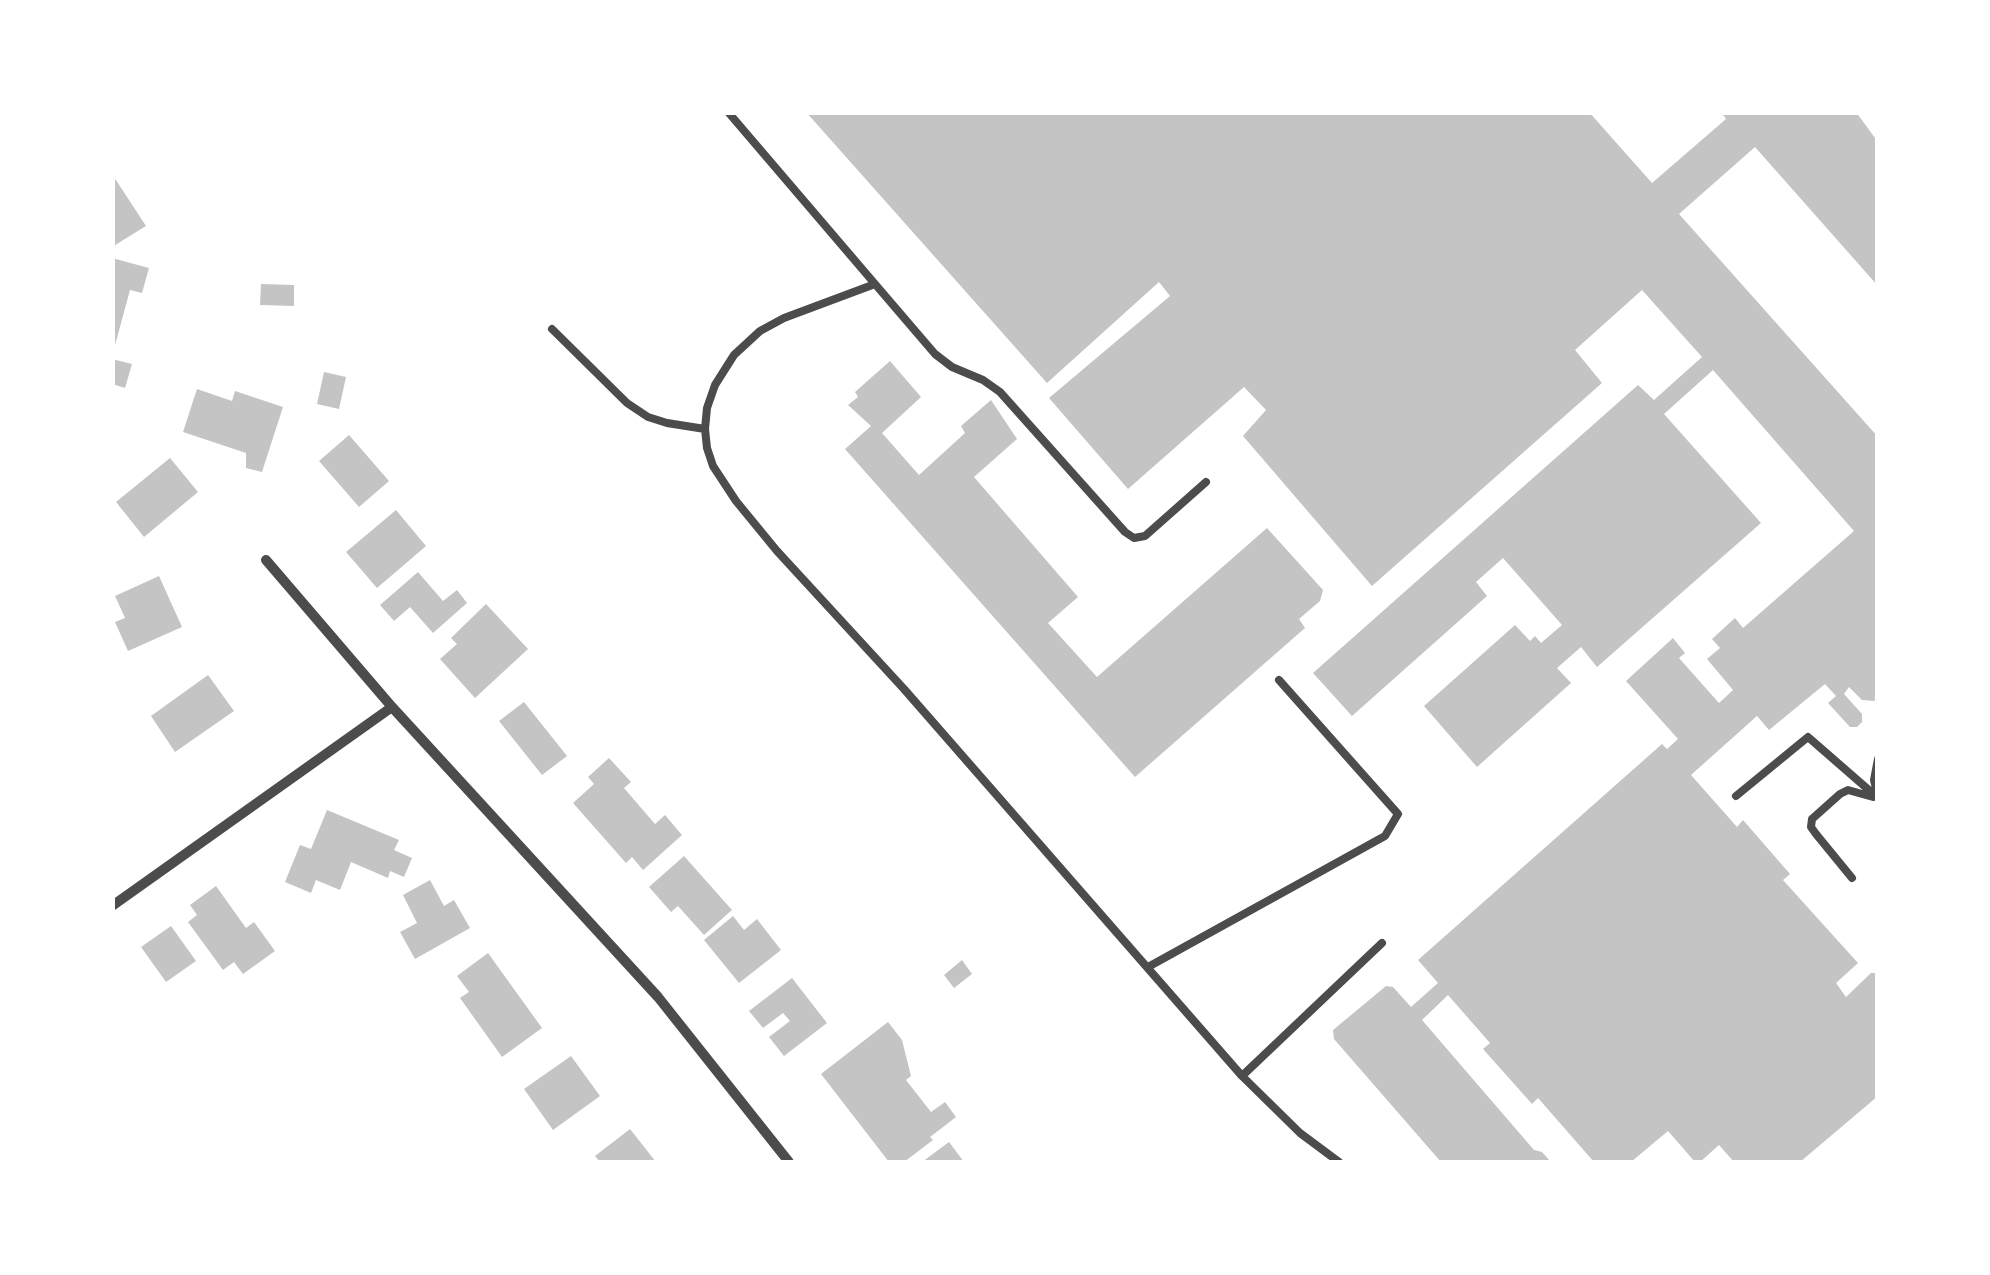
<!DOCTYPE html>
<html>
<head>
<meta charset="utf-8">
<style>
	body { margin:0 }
	#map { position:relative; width:1990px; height:1275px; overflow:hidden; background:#fff; font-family:Lato,sans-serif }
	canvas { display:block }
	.frame { position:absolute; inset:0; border:115px solid #fff; pointer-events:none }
</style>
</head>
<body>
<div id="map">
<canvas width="1990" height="1275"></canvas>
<div class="frame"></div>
</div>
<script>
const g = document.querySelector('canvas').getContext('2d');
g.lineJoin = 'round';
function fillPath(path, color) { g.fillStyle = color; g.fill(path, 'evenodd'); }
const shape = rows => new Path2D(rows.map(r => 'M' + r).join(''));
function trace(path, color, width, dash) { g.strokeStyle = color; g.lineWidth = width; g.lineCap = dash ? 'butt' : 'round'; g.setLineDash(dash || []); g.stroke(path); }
fillPath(shape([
	[806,112,1589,112,1652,183,1726,119,1721,112,1856,112,1875,138,1878,134,1878,286,1755,147,1679,214,1878,437,1878,698,1874,701,1862,700,1849,687,1844,694,1862,714,1862,722,1857,727,1850,727,1828,703,1836,696,1825,684,1769,730,1757,716,1691,775,1737,827,1743,820,1790,874,1783,880,1858,963,1836,983,1846,997,1871,973,1878,973,1878,1096,1800,1162,1734,1162,1719,1145,1700,1162,1695,1162,1668,1131,1631,1162,1594,1162,1538,1098,1532,1104,1483,1049,1490,1043,1448,995,1422,1020,1534,1150,1542,1152,1551,1162,1441,1162,1334,1039,1333,1030,1386,986,1393,987,1411,1007,1438,983,1418,960,1662,744,1667,749,1678,739,1626,681,1673,638,1685,653,1679,658,1719,703,1733,690,1707,659,1720,648,1712,639,1735,618,1743,628,1854,531,1713,370,1664,414,1761,523,1597,667,1581,647,1557,668,1571,683,1477,767,1424,706,1515,625,1530,641,1535,636,1541,643,1562,625,1503,558,1476,582,1487,596,1352,716,1313,673,1638,385,1654,400,1702,357,1642,290,1575,350,1602,383,1372,586,1243,436,1266,410,1244,387,1128,489,1049,398,1170,296,1159,282,1047,383],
	[112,174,146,226,112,247],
	[112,258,149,268,142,293,130,290,114,349],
	[261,284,294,285,294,306,260,305],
	[112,359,132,364,125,388,112,384],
	[890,361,921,397,882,433,919,475,965,433,961,426,991,400,1017,439,974,477,1078,597,1048,623,1097,677,1267,528,1323,590,1320,601,1299,619,1305,628,1135,777,845,449,871,426,848,405,858,397,855,392],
	[324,372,346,377,339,409,317,404],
	[197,389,232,401,235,391,283,407,262,472,246,468,246,453,183,432],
	[349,435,389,481,359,507,319,461],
	[170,458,198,492,144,537,116,502],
	[396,510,426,546,377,588,346,552],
	[418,572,443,601,457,590,467,603,433,633,410,607,394,621,380,605],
	[159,576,182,627,128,651,115,622,125,618,115,596],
	[486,604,528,649,475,698,440,659,457,644,451,638],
	[208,675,234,711,175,752,151,716],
	[524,702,567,756,542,775,499,721],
	[609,758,631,782,624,788,655,824,665,815,682,835,643,870,632,857,626,863,573,803,594,784,588,777],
	[327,810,399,840,394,850,412,858,404,877,390,871,388,878,351,862,340,890,316,880,311,893,285,882,300,845,311,849],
	[684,856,732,910,704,935,678,906,671,912,649,887],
	[430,880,444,906,454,900,470,928,415,959,400,932,417,923,403,895],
	[216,886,246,928,254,922,275,951,243,974,234,962,223,970,188,922,197,915,190,905],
	[733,916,744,930,757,919,781,950,739,983,704,940],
	[171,926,196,961,166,982,141,947],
	[488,953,542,1028,502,1057,460,998,469,992,457,976],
	[962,960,972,974,954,988,944,975],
	[792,978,827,1023,784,1056,769,1037,790,1021,783,1013,763,1028,749,1011],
	[888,1022,902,1040,911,1076,906,1080,931,1112,945,1102,956,1117,930,1137,933,1140,904,1162,889,1162,821,1074],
	[571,1056,600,1096,553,1130,524,1089],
	[630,1129,656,1162,600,1162,595,1156],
	[949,1142,964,1162,922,1162]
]), '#c4c4c4');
trace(shape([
	[728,112,875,284,784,318,760,331,734,355,715,385,707,408,705,429,707,448,713,466,736,501,777,551,904,689,1242,1076,1300,1133,1339,1162],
	[875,284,935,354,952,367,983,380,1000,392,1125,532,1134,538,1145,536,1206,482],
	[552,329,627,403,648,417,667,423,705,429],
	[1878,759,1874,780,1878,797],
	[1736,796,1808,737,1878,798],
	[1852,878,1816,834,1811,827,1812,819,1840,794,1848,790,1873,797],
	[1148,967,1385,836,1398,814,1279,680],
	[1242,1076,1382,943]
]), '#4c4c4c', 8);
trace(shape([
	[266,560,392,707,658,997,789,1162],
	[112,906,392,707]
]), '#4c4c4c', 10);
</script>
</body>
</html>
